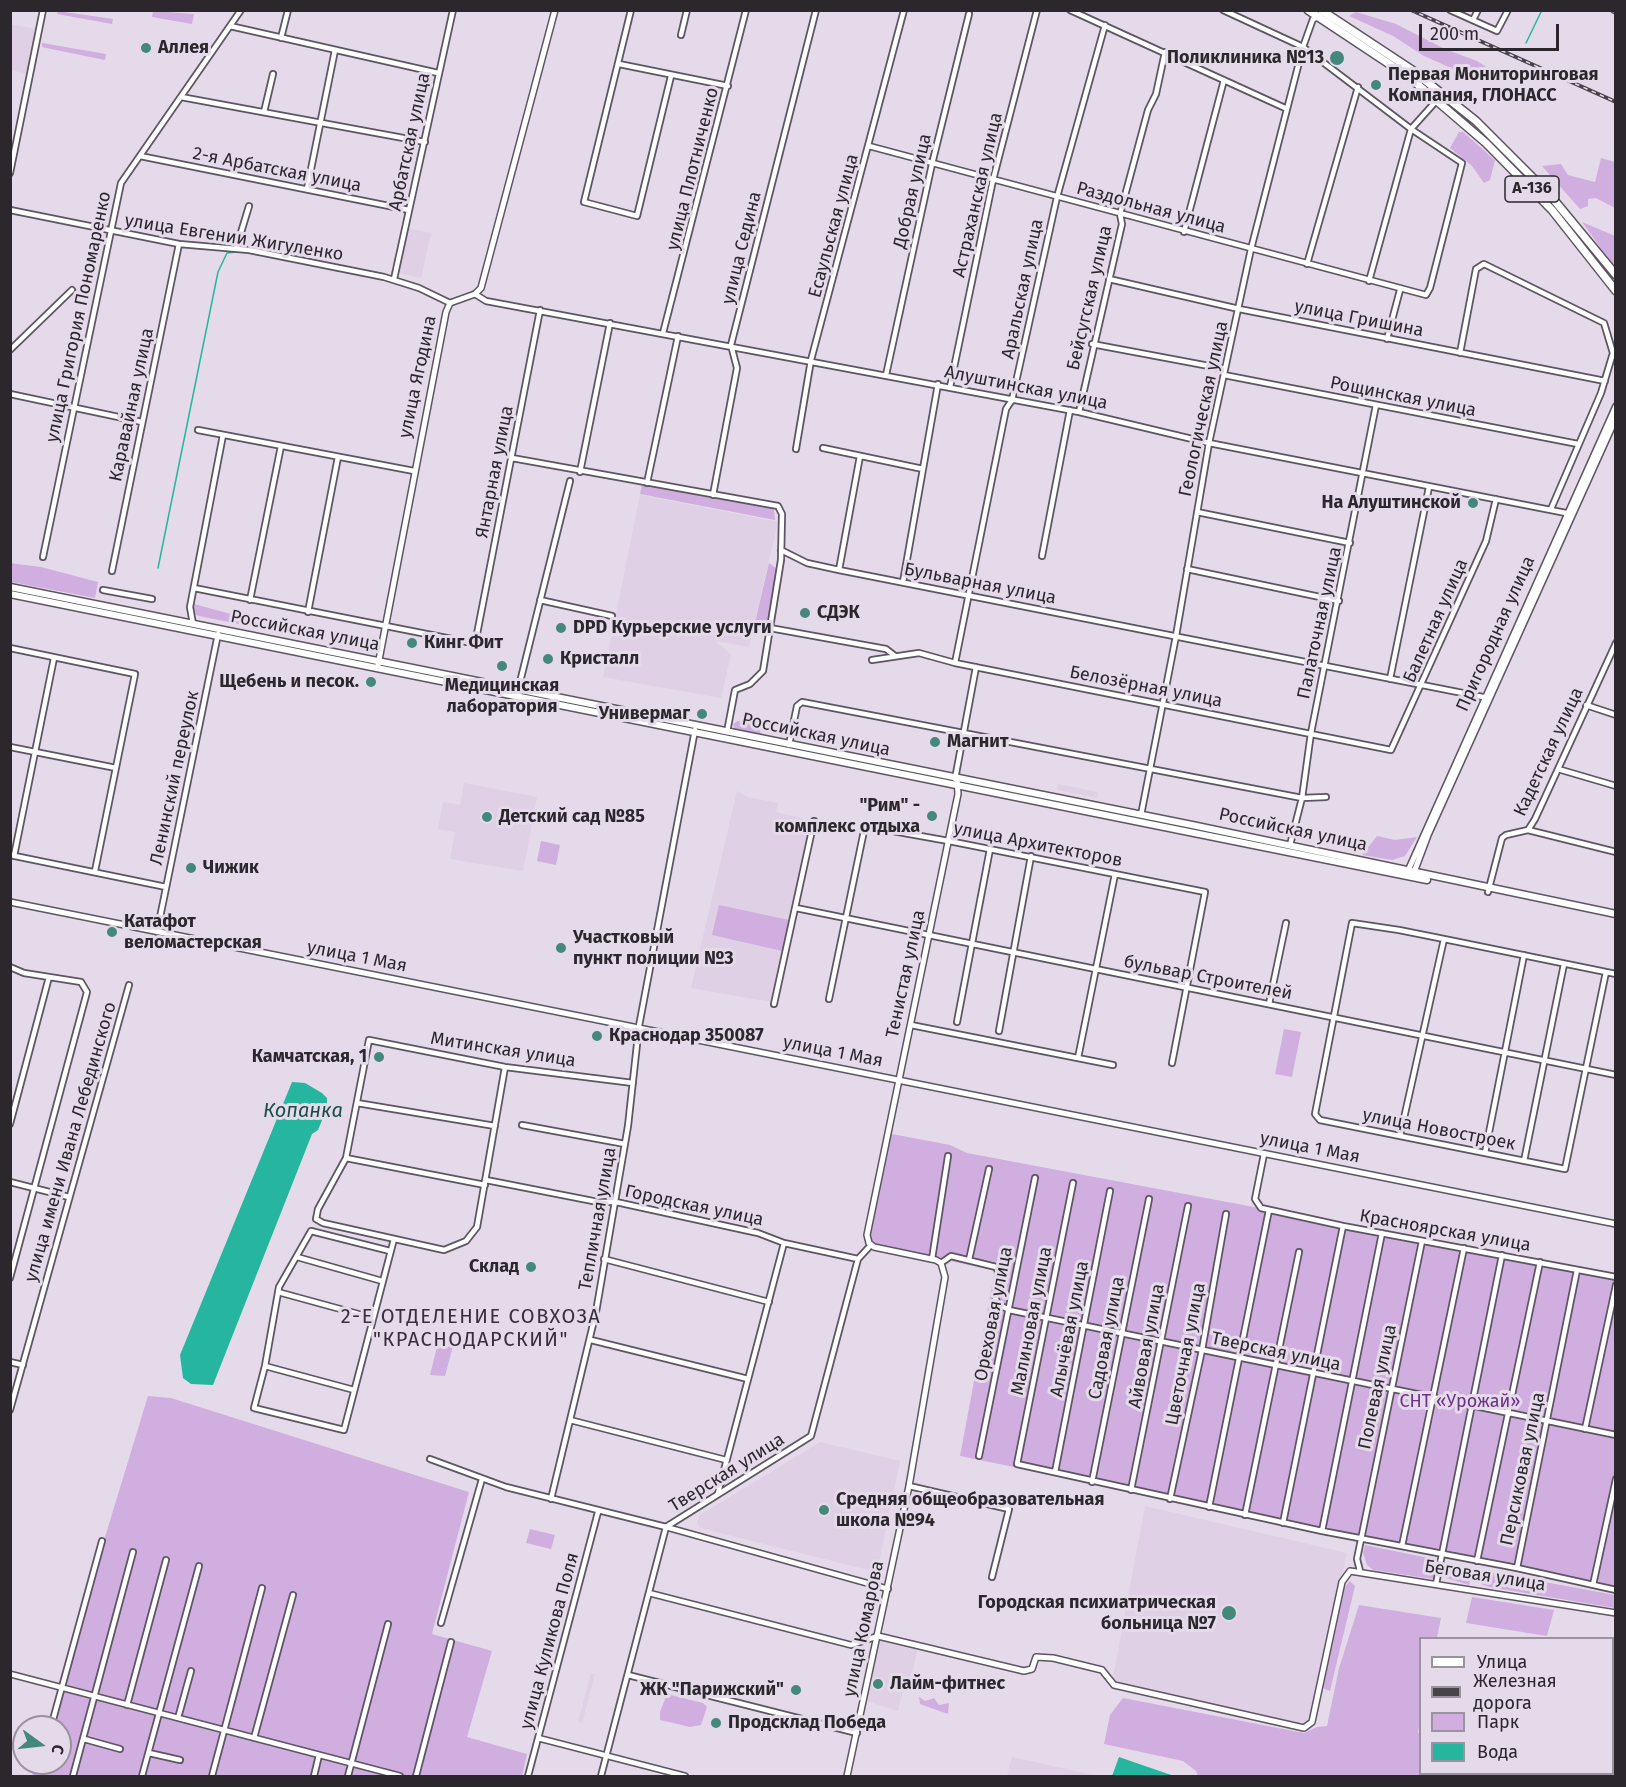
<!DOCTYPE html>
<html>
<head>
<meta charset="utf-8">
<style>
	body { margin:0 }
	#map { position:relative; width:1626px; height:1787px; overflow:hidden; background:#e4dae9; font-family:"Fira Sans",sans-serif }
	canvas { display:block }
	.frame { position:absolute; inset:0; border:12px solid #2b272d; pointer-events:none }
	.legend { position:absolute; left:1419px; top:1637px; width:195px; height:138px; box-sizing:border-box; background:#e4dae9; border:2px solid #9a929e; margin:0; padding:8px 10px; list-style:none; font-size:18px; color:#2b272d }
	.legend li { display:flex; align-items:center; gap:12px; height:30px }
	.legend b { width:30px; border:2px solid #9a929e }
	.north { position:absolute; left:12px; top:1715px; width:60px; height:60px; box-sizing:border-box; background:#e4dae9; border:2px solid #9a929e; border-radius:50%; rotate:105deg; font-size:16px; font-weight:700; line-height:24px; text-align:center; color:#2b272d }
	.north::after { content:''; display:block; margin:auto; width:21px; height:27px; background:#44877b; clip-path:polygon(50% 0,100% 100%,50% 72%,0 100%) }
	.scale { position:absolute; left:1419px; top:24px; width:140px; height:27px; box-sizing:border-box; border:3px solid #2b272d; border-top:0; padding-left:8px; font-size:18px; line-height:21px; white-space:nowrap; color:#2b272d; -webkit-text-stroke:4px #e4dae9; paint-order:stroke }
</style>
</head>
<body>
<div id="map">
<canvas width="1626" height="1787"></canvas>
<div class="frame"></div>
<ul class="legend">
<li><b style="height:8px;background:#fff"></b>Улица</li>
<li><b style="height:8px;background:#48434a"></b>Железная дорога</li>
<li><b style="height:16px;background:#d0afe0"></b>Парк</li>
<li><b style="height:16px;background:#26b6a0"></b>Вода</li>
</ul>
<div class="north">С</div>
<div class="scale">200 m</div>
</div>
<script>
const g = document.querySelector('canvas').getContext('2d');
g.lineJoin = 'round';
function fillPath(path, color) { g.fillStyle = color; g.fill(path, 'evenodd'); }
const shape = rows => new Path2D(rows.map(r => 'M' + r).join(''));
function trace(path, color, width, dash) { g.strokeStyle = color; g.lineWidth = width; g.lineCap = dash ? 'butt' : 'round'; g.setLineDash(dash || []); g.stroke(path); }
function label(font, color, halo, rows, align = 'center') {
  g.font = font + ' "Fira Sans",sans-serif'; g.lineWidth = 6; g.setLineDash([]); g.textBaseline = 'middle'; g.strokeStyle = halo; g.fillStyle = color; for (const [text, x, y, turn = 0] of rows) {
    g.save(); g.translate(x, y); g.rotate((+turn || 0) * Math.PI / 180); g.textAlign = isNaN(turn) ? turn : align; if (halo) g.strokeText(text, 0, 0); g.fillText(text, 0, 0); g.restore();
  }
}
fillPath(shape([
	[10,24,36,29,27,74,11,70],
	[407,228,431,233,421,278,398,273],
	[640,495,778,522,749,647,715,641,731,654,721,698,603,677],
	[464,783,537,797,523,871,450,859,455,832,438,829,443,802,460,805],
	[1058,784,1098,792,1097,798,1057,790],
	[737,791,748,797,778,803,776,812,812,821,771,1002,691,988],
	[820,1442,900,1461,877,1572,700,1528,697,1522,700,1515],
	[1145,1506,1347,1553,1309,1723,1306,1725,1119,1685,1113,1678],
	[880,1638,918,1647,911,1678,906,1678,898,1711,866,1701],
	[591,1673,595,1674,582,1723,578,1722],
	[1012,1757,1084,1773,1097,1776,1007,1776]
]), '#dfd0e6');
fillPath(shape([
	[58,11,113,19,112,24,57,14],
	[153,11,194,14,192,24,152,17],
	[1356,12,1396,24,1445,49,1477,61,1491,70,1487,81,1472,82,1458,71,1424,56,1393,36,1349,16],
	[42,43,106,54,105,60,51,49,42,47],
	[1459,132,1463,132,1495,160,1490,180,1484,183,1472,166,1450,148],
	[1601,158,1615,162,1615,208,1596,198,1588,199,1588,206,1580,209,1542,166,1561,164,1568,175,1595,182],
	[1582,222,1615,236,1615,268],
	[642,484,774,509,775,520,640,494],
	[10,563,41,567,98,582,95,598,11,582],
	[769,563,777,569,765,633,753,631],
	[194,604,242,617,277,621,304,629,309,633,307,638,199,616,192,613],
	[340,634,370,643,371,647,366,651,335,645,336,636],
	[738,721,758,725,761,734,735,730,733,724],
	[1377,836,1395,840,1417,837,1405,856,1392,860,1362,855],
	[541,841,560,845,556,865,537,861],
	[719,905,789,920,782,951,712,935],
	[1284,1029,1301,1032,1292,1077,1275,1074],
	[892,1134,950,1145,967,1153,1615,1275,1615,1590,960,1456,994,1275,993,1270,874,1245,868,1238,889,1137],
	[453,1346,445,1376,430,1375,437,1347],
	[148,1396,171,1398,469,1492,432,1634,492,1651,467,1737,527,1754,522,1776,32,1776,36,1763,60,1763,60,1727,47,1727],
	[530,1529,555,1535,551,1549,526,1543],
	[1365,1545,1438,1560,1436,1574,1433,1579,1373,1570,1367,1565,1363,1553],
	[1451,1563,1473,1569,1469,1585,1446,1578],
	[1485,1571,1615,1595,1615,1608,1489,1587,1481,1584,1481,1577],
	[1350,1581,1355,1586,1330,1691,1327,1690,1323,1688,1345,1587],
	[1472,1597,1554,1610,1547,1636,1466,1623],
	[1359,1605,1441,1618,1437,1638,1420,1638,1420,1720,1418,1733,1420,1733,1420,1774,1554,1774,1551,1776,1198,1776,1196,1771,1183,1761,1104,1744,1110,1715,1123,1698,1304,1733,1317,1727,1327,1726,1339,1668],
	[667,1694,703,1703,707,1707,701,1725,690,1727,660,1720,660,1712],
	[919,1697,925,1701,934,1698,939,1705,949,1703,948,1714,920,1704]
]), '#d0afe0');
fillPath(shape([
	[292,1082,305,1083,322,1093,327,1098,327,1108,318,1130,312,1134,213,1385,191,1384,183,1378,180,1355],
	[1119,1757,1174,1776,1112,1776]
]), '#26b6a0');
trace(shape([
	[1526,43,1542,10],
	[158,568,218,272,227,253,236,252]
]), '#26b6a0', 1.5);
const minor = shape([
	[631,10,584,202,637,216,671,76],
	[1070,10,1285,108],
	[1450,10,1497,31,1508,10],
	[1614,10,1616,11],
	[1473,20,1478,10],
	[230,26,438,73],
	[681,35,687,10],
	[281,38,288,10],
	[619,64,728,86],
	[181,97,425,142],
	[264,112,273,74],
	[869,146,1426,295,1430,288,1462,163,1411,129,1303,47,1223,10],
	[140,156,409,210],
	[10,173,43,10],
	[307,189,335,50],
	[10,210,179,244,249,250,384,277,419,288,450,303],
	[1184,232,1224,80],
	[236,249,249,206],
	[1307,264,1358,87],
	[394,279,453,10],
	[1109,279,1239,309,1605,381],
	[1369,281,1411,129,1438,99],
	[475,294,486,301,1079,412,1209,443,1571,514],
	[663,333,746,10],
	[1387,339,1400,290],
	[1092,344,1225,369],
	[10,350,72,290],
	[1460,353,1476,269,1484,264,1604,323,1613,353,1601,393,1551,509],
	[886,375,932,164,969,14],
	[1224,375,1578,444],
	[950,387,993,180,1037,10],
	[10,394,142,422],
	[1079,412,1122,224,1120,214,1148,110,1156,94,1165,52],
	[198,430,414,471],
	[823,448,923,469],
	[796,449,811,360,904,10],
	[512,458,778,506,782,514,781,560,763,671,750,684,735,690,727,732],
	[580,472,610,323],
	[647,483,678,336],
	[713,495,737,368,731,345,816,10],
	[1197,512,1350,543],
	[781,550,807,563,839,570,1488,698],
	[1042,556,1070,410],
	[43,557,121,183,241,10],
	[1187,569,1339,601],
	[839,570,860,456],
	[112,571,179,244],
	[903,582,938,384],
	[194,588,467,642,476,639,540,310],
	[103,590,152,599],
	[250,600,281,446],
	[540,600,612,616],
	[308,612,338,457],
	[193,624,190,607,223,435],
	[770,628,886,649,895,656],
	[10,648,135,674,95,871],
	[872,660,919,653,955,663,1391,750,1486,541,1496,499],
	[955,663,1006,409,1012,400,1057,197,1105,25],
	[1390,679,1429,487],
	[518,690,570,481],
	[1586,705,1616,715],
	[789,745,797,706,802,702,1302,798,1326,797],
	[10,747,116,768],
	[1558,769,1616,786],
	[955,779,976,667],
	[1141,815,1176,636,1209,443,1251,249,1303,47,1313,19,1319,17],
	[1528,830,1616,852],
	[1290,845,1302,798,1311,733,1376,405],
	[10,855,166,887],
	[14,856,54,658],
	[1488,892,1502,838,1506,835,1528,830,1535,819,1616,643],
	[796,908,1616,1075],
	[157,932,218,634],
	[10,967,24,973,81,982,87,992,10,1278],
	[1606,972,1565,1169,1320,1120,1315,1114,1352,923,1399,930,1444,939,1606,972,1616,974],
	[829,999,865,826,954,842,1205,892,1172,1063],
	[774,1004,814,821],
	[1269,1004,1286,923],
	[957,1022,990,849],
	[911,1025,1113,1065],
	[999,1031,1031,856],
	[1078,1058,1115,874],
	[505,1067,477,1227,466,1241,444,1250,323,1223,316,1219,318,1209,346,1158,369,1040,505,1067,633,1083],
	[357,1103,495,1126],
	[10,1124,49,977],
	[522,1125,625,1144],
	[1400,1136,1444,939],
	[1485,1153,1524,955],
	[1264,1154,1255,1199,1261,1208,1343,1226,1616,1277],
	[346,1158,485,1185],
	[1524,1161,1564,964],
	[486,1180,598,1202,616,1202,758,1233,784,1243,858,1259],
	[10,1182,69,1197],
	[1073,1183,1017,1464,1322,1531,1517,1568,1616,1590],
	[390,1251,311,1231,279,1287,265,1366,254,1408,344,1430,394,1239],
	[297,1257,382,1281],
	[604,1259,769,1302],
	[932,1259,948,1156],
	[969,1260,989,1169],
	[941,1263,951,1256,996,1267,999,1273,995,1297,998,1304,1009,1310,1616,1435],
	[278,1292,373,1318],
	[591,1340,748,1379],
	[10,1362,23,1365],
	[265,1366,354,1390],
	[10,1410,129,985],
	[570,1420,726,1460],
	[1585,1429,1616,1285],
	[979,1456,1035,1178],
	[430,1459,506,1487,666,1527,888,1589],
	[1055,1472,1110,1191],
	[1092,1482,1149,1199],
	[909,1486,1009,1509,992,1577],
	[1131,1490,1188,1206],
	[718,1493,784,1243],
	[551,1499,596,1312,628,1126,639,1026,695,730],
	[1170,1499,1202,1350,1226,1214],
	[1209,1507,1269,1210],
	[1245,1515,1299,1252],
	[1283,1523,1343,1226],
	[666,1527,811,1436,858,1259,871,1245],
	[1322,1531,1382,1233],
	[1402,1546,1464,1248],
	[1477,1561,1540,1262],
	[1517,1568,1577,1270],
	[1360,1571,1357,1559,1422,1241],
	[1436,1584,1502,1255],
	[1593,1585,1616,1479],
	[649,1593,851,1645,878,1636],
	[441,1623,482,1479],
	[10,1674,400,1776],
	[628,1675,857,1733],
	[127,1705,166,1560],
	[178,1718,191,1671],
	[51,1727,102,1541],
	[254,1738,293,1595],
	[538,1738,685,1776],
	[84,1739,120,1749],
	[149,1753,180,1760],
	[40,1769,42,1763],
	[73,1776,133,1552],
	[142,1776,199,1566],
	[212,1776,262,1588],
	[314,1776,319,1755],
	[348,1776,388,1624],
	[416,1776,451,1642],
	[528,1776,598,1512],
	[601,1776,666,1527]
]);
const tertiary = shape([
	[378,665,446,312,450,303,475,294,481,288,555,10],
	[1407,873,1616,406],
	[1413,875,1428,835,1616,418],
	[10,902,1616,1224],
	[878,1636,1024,1671,1032,1669,1036,1657,1053,1658,1102,1670,1114,1685,1304,1728,1312,1722,1342,1582,1350,1571,1616,1613],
	[847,1776,909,1486,945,1277,941,1263,936,1260,874,1247,869,1243,867,1235,958,794,957,779]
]);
const secondary = shape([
	[10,587,1192,825,1616,914],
	[10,594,1427,880]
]);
const trunk = shape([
	[1308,10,1409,77,1486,143,1552,210,1616,291],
	[1321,10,1412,70,1476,121,1549,194,1616,275]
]);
trace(minor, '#5e5562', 8);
trace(tertiary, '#5e5562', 8);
trace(secondary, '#5e5562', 9);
trace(trunk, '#5e5562', 10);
trace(minor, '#fff', 4.5);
trace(tertiary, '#fff', 5);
trace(secondary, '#fff', 6);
trace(trunk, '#fff', 7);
const rail = shape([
	[1411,10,1616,102]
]);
trace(rail, '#48434a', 4);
trace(rail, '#e4dae9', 1.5, [4.5]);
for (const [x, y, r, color] of [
	[146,48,6,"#44877b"],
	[1337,58,8,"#44877b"],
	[1376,85,6,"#44877b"],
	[1473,503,6,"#44877b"],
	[805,613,6,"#44877b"],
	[561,628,6,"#44877b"],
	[412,643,6,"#44877b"],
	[548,659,6,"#44877b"],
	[502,666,6,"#44877b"],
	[371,682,6,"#44877b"],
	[702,714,6,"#44877b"],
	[935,742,6,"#44877b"],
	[932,816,6,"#44877b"],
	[487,817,6,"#44877b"],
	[191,868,6,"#44877b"],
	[112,932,6,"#44877b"],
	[561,948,6,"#44877b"],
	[597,1036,6,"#44877b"],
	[379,1057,6,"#44877b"],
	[531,1267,6,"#44877b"],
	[824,1510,6,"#44877b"],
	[1229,1613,8,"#44877b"],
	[878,1684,6,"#44877b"],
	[796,1690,6,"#44877b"],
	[716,1723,6,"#44877b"]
]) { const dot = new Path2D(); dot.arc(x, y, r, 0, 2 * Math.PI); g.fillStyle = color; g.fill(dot); trace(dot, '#e4dae9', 2); }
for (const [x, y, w] of [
	[1532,189,54]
]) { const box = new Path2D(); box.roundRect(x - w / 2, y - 13, w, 26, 4.5); g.fillStyle = '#e4dae9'; g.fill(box); trace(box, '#2b272d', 1.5); }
label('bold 16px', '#2b272d', null, [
	["А-136",1532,189]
]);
label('bold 18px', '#2b272d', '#e4dae9', [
	["Аллея",158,48],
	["Поликлиника №13",1324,58,"right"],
	["Первая Мониторинговая",1388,75],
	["Компания, ГЛОНАСС",1388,96],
	["На Алуштинской",1461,503,"right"],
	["СДЭК",817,613],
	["DPD Курьерские услуги",573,628],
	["Кинг Фит",424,643],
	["Кристалл",560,659],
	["Щебень и песок.",359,682,"right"],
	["Медицинская",502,686,"center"],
	["лаборатория",502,707,"center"],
	["Универмаг",690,714,"right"],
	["Магнит",947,742],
	["\"Рим\" -",920,806,"right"],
	["комплекс отдыха",920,827,"right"],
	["Детский сад №85",499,817],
	["Чижик",203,868],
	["Катафот",124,922],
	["веломастерская",124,943],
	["Участковый",573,938],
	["пункт полиции №3",573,959],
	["Краснодар 350087",609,1036],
	["Камчатская, 1",367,1057,"right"],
	["Склад",519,1267,"right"],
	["Средняя общеобразовательная",836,1500],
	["школа №94",836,1521],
	["Городская психиатрическая",1216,1603,"right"],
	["больница №7",1216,1624,"right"],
	["Лайм-фитнес",890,1684],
	["ЖК \"Парижский\"",784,1690,"right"],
	["Продсклад Победа",728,1723]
], 'left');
label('18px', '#2b272d', '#e4dae9', [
	["Арбатская улица",410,142,-78],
	["улица Плотниченко",693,169,-76],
	["2-я Арбатская улица",277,170,11],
	["Добрая улица",913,191,-77],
	["Астраханская улица",978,195,-77],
	["Раздольная улица",1151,208,15],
	["Есаульская улица",834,226,-75],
	["улица Евгении Жигуленко",234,238,9],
	["улица Седина",742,248,-76],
	["Аральская улица",1023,289,-78],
	["Бейсугская улица",1090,298,-77],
	["улица Григория Пономаренко",79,317,-78],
	["улица Гришина",1359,319,11],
	["улица Ягодина",418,377,-78],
	["Алуштинская улица",1026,388,11],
	["Рощинская улица",1403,397,11],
	["Каравайная улица",132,405,-78],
	["Геологическая улица",1204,409,-78],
	["Янтарная улица",495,472,-79],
	["Бульварная улица",980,584,11],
	["Балетная улица",1436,621,-66],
	["Палаточная улица",1320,623,-78],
	["Российская улица",305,631,11],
	["Пригородная улица",1496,634,-66],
	["Белозёрная улица",1146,687,11],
	["Российская улица",816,735,12],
	["Кадетская улица",1549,752,-65],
	["Ленинский переулок",175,778,-78],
	["Российская улица",1293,830,12],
	["улица Архитекторов",1038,845,11],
	["улица 1 Мая",357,957,11],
	["Тенистая улица",906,974,-78],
	["бульвар Строителей",1208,978,11],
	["Митинская улица",503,1050,9],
	["улица 1 Мая",833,1052,11],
	["улица Новостроек",1439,1130,11],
	["улица имени Ивана Лебединского",71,1142,-74],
	["улица 1 Мая",1310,1148,11],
	["Городская улица",694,1206,12],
	["Тепличная улица",598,1219,-80],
	["Красноярская улица",1445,1231,10],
	["Ореховая улица",994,1314,-79],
	["Малиновая улица",1032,1321,-79],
	["Алычёвая улица",1070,1329,-79],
	["Садовая улица",1107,1338,-79],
	["Айвовая улица",1147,1346,-79],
	["Тверская улица",1276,1352,12],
	["Цветочная улица",1186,1354,-79],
	["Полевая улица",1378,1387,-78],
	["Персиковая улица",1523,1469,-78],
	["Тверская улица",727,1473,-32],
	["Беговая улица",1485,1576,9],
	["улица Комарова",864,1629,-78],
	["улица Куликова Поля",550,1641,-75]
]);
label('18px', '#6e2f87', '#e4dae9', [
	["СНТ «Урожай»",1460,1402]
]);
label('italic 20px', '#174f46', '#e4dae9', [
	["Копанка",303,1111]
]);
g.letterSpacing = '1.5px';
label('20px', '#372f3b', '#e4dae9', [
	["2-Е ОТДЕЛЕНИЕ СОВХОЗА",471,1317],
	["\"КРАСНОДАРСКИЙ\"",471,1340]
]);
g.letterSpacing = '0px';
</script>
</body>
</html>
